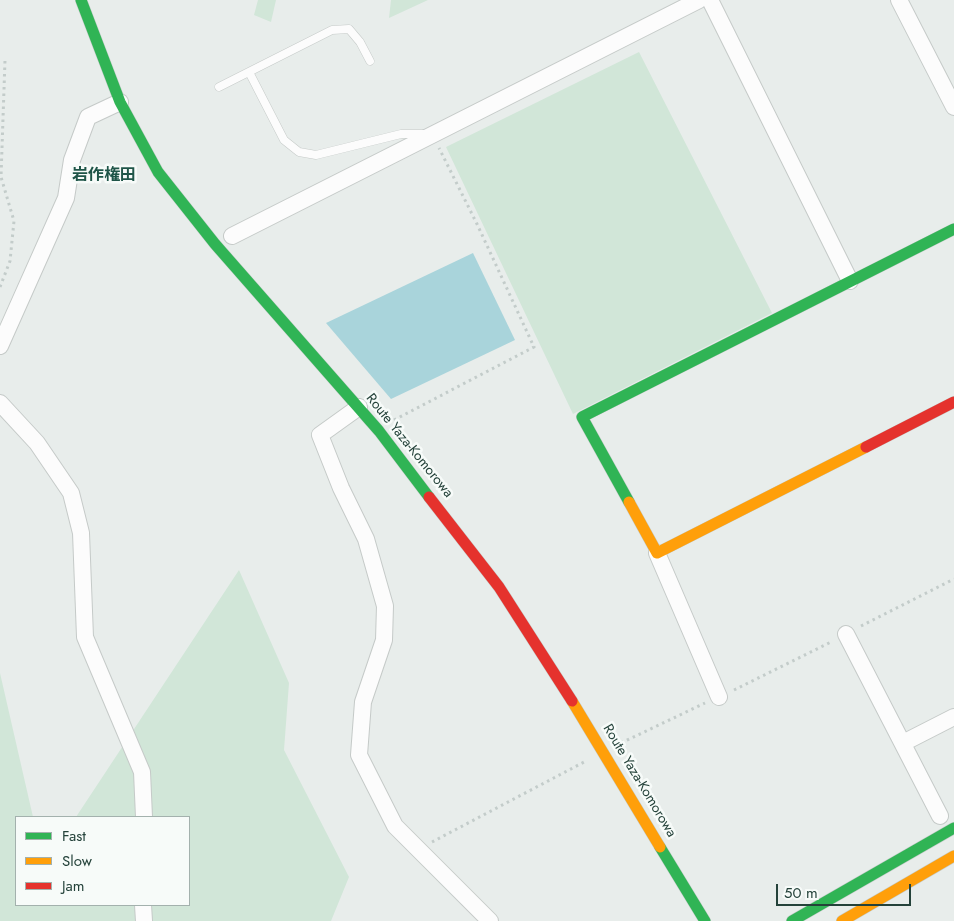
<!DOCTYPE html>
<html>
<head>
<meta charset="utf-8">
<style>
	body { margin:0 }
	#map { position:relative; width:954px; height:921px; overflow:hidden; background:#e8edeb; font-family:Jost,sans-serif }
	canvas { display:block }
	.legend { position:absolute; left:15px; top:816px; width:175px; height:90px; box-sizing:border-box; background:#f7fbf9; border:1px solid #a3b1ad; margin:0; padding:6px 9px; list-style:none; font-size:15px; color:#24423a }
	.legend li { display:flex; align-items:center; gap:10px; height:25px }
	.legend b { width:25px; border:1px solid #a3b1ad }
	.scale { position:absolute; left:776px; top:884px; width:135px; height:22px; box-sizing:border-box; border:2px solid #24423a; border-top:0; padding-left:6px; font-size:15px; line-height:18px; white-space:nowrap; color:#24423a; -webkit-text-stroke:4px #f7fbf9; paint-order:stroke }
</style>
</head>
<body>
<div id="map">
<canvas width="954" height="921"></canvas>
<ul class="legend">
<li><b style="height:6px;background:#30b455"></b>Fast</li>
<li><b style="height:6px;background:#ff9f0a"></b>Slow</li>
<li><b style="height:6px;background:#e5322d"></b>Jam</li>
</ul>
<div class="scale">50 m</div>
</div>
<script>
const g = document.querySelector('canvas').getContext('2d');
g.lineJoin = 'round';
function fillPath(path, color) { g.fillStyle = color; g.fill(path, 'evenodd'); }
const shape = rows => new Path2D(rows.map(r => 'M' + r).join(''));
function trace(path, color, width, dash) { g.strokeStyle = color; g.lineWidth = width; g.lineCap = dash ? 'butt' : 'round'; g.setLineDash(dash || []); g.stroke(path); }
function label(font, color, halo, rows, align = 'center') {
  g.font = font + ' Jost,"Noto Sans JP",sans-serif'; g.lineWidth = 5; g.setLineDash([]); g.textBaseline = 'middle'; g.strokeStyle = halo; g.fillStyle = color; for (const [text, x, y, turn = 0] of rows) {
    g.save(); g.translate(x, y); g.rotate((+turn || 0) * Math.PI / 180); g.textAlign = isNaN(turn) ? turn : align; if (halo) g.strokeText(text, 0, 0); g.fillText(text, 0, 0); g.restore();
  }
}
fillPath(shape([
	[258,0,276,0,271,22,254,15],
	[391,0,428,0,389,18],
	[639,52,772,313,573,414,446,147],
	[239,570,289,683,284,750,349,877,331,921,0,921,0,673,33,817,16,817,16,905,189,905,189,817,76,817]
]), '#d1e6d8');
fillPath(shape([
	[473,253,515,340,391,399,326,323]
]), '#a9d4db');
const lane = shape([
	[249,72,284,140,299,152,316,155,401,134,425,134],
	[219,87,332,30,349,29,360,42,370,61]
]);
const street = shape([
	[710,0,850,281],
	[899,0,954,107],
	[232,236,699,0],
	[0,346,66,198,72,160,88,117,120,102],
	[0,403,37,443,71,493,81,533,85,637,142,772,144,817],
	[359,407,320,435,341,488,366,539,385,606,384,640,363,702,359,755,395,826,490,921],
	[657,553,719,697],
	[846,634,940,816],
	[903,743,954,717],
	[143,905,144,921]
]);
const fast = shape([
	[81,0,120,102,158,172,215,244,379,431,429,497],
	[629,502,582,417,954,229],
	[660,847,705,921],
	[792,921,954,828]
]);
const slow = shape([
	[629,502,657,553,866,447],
	[572,701,660,847],
	[842,921,954,856]
]);
const jam = shape([
	[866,447,954,402],
	[429,497,499,587,572,701]
]);
trace(lane, '#c5cac8', 9);
trace(street, '#c5cac8', 18);
trace(fast, '#c3cbc8', 12);
trace(slow, '#c3cbc8', 12);
trace(jam, '#c3cbc8', 12);
trace(shape([
	[0,287,10,261,14,221,1,177,5,60],
	[394,420,534,347,477,224,439,148],
	[861,626,954,579],
	[734,690,831,642],
	[621,743,705,703],
	[432,842,586,761]
]), '#c3ccca', 3, [2.5, 4]);
trace(lane, '#fcfcfc', 8);
trace(street, '#fcfcfc', 16);
trace(fast, '#30b455', 11);
trace(slow, '#ff9f0a', 11);
trace(jam, '#e5322d', 11);
label('14px', '#24423a', '#f7fbf9', [
	["Route Yaza-Komorowa",409,446,51],
	["Route Yaza-Komorowa",639,781,59]
]);
label('bold 16px', '#1f5548', '#f7fbf9', [
	["岩作権田",104,176]
]);
</script>
</body>
</html>
